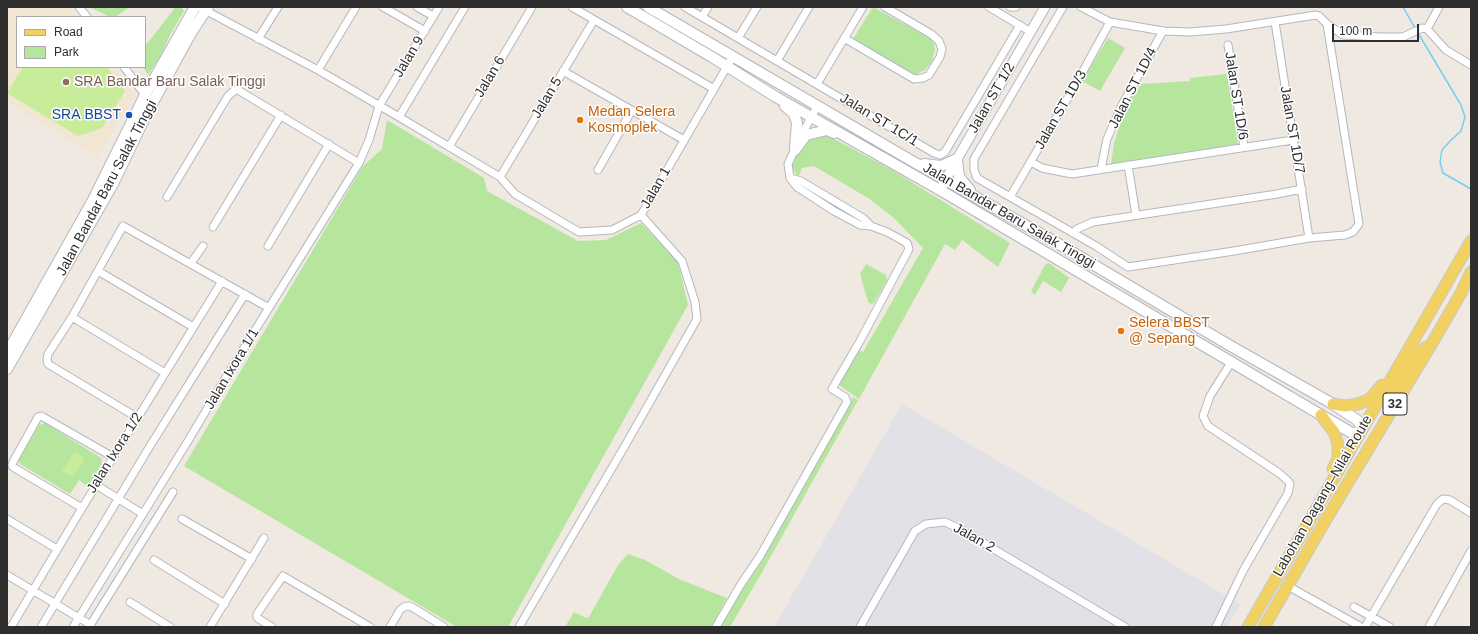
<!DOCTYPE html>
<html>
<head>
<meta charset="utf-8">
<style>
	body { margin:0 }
	#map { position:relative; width:1478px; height:634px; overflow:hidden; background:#efe9e1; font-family:Helvetica,sans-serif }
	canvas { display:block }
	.frame { position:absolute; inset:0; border:8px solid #2e2e2e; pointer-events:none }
	.legend { position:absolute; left:16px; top:16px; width:130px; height:52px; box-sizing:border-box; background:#fff; border:1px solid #ababab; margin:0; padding:5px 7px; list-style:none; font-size:12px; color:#2e2e2e }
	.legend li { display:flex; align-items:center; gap:8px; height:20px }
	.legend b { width:20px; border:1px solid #ababab }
	.scale { position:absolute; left:1332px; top:24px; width:87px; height:18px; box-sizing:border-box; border:2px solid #2e2e2e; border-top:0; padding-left:5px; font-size:12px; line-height:14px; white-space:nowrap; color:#2e2e2e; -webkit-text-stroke:3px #fff; paint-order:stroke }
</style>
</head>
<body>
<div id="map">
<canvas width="1478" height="634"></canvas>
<div class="frame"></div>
<ul class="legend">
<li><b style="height:5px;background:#f2d163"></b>Road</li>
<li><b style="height:11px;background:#b6e59e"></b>Park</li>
</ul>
<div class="scale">100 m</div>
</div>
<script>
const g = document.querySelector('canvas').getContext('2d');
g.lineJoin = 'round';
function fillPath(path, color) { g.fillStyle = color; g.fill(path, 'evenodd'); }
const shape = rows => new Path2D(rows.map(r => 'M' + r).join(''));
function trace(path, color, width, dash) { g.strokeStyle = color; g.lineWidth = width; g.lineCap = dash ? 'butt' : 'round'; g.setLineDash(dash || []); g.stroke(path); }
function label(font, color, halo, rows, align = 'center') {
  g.font = font + ' Helvetica,sans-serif'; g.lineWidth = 3; g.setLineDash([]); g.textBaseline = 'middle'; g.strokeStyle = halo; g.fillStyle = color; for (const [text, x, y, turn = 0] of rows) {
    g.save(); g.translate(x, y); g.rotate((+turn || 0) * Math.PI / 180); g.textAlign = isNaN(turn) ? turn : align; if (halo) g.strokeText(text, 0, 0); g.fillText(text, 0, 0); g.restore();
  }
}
fillPath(shape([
	[902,404,1240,604,1227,627,774,627]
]), '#e3e1e8');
fillPath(shape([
	[12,7,68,7,76,17,17,17,17,67,113,67,135,96,98,157,7,102,7,15]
]), '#f0e6d1');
fillPath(shape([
	[89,7,130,7,115,17,110,17],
	[172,7,181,7,184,11,171,33,160,57,148,75,143,67,145,67,146,45,174,9],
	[873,7,933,40,935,49,932,61,925,70,915,75,853,39],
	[1108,38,1125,48,1100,91,1082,81],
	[1227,74,1238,144,1111,164,1114,143,1126,107,1141,84,1190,81,1190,78],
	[387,120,484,178,487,191,578,241,606,240,641,223,678,262,688,305,508,627,457,627,184,466,363,166,382,149],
	[823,133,892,170,1010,243,998,267,962,240,955,250,945,244,859,399,838,384,858,350,863,352,923,248,894,218,868,198,814,166,802,168,799,176,797,175,792,167,792,163,804,142,810,136],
	[1049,263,1069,278,1061,292,1043,281,1035,295,1031,291,1045,265],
	[866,264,886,275,887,280,874,303,871,304,868,302,860,274],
	[853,397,858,400,761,574,730,627,720,627,776,534],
	[45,423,101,458,102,463,89,487,79,480,70,494,20,464,19,459,39,425],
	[628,554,645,560,681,580,727,598,711,627,565,627,574,612,586,618,589,617,618,565]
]), '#b6e59e');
fillPath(shape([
	[23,67,107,67,125,91,102,128,78,136,7,93],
	[74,452,85,458,73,477,62,471]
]), '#c9ec9a');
trace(shape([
	[1403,7,1415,28],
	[1418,33,1461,105,1465,117,1461,131,1451,140,1442,150,1440,162,1443,173,1471,189]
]), '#75cff0', 1.5);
const minor = shape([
	[79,7,87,17],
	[199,7,318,70,399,117,500,177,515,194,579,232,612,230,641,215,733,56],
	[383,7,425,31],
	[417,7,433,16],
	[572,7,714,89],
	[685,7,934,153,940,155,945,152,1020,25],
	[989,7,1031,32],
	[1010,7,1016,7],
	[1063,7,974,159,974,170,977,178,1096,246,1128,267,1234,251,1309,238,1345,235,1353,232,1359,224,1327,24],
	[1081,7,1110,22,1163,31,1190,32,1226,29,1316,15,1319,16,1327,24,1343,35,1380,37,1403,37,1422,28,1427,29,1446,50,1471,65],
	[702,17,708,7],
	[1275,22,1309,238],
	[1427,29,1439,7],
	[738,38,757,7],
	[844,38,914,79,923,78,929,75,940,57,942,49,939,41,931,34,885,7],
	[258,39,278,7],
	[1228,45,1244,147],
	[777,61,809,7],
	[124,67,145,95,149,98],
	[318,70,356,7],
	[563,71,684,140],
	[817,84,863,7],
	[399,117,465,7],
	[449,147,532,7],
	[1031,162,1042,168,1072,174,1293,140],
	[1128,165,1136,215],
	[1101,169,1107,139,1122,105,1163,31],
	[598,170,632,110],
	[500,177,594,20],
	[790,178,801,181,863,218,871,226],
	[167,197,228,96,235,90,238,90,359,163],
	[1010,197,1077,82,1110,22],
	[213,227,281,115],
	[1073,233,1077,229,1093,222,1277,194,1302,189],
	[268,246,329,144],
	[191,263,203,246],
	[98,271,193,327],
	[72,317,165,373],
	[138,418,48,364,47,360,48,354,72,317,123,226,269,308],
	[96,485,143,514],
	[82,508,13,467,12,465,13,462,38,417,41,416,43,417,113,457],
	[7,519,57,549],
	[182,519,252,559],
	[154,560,225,604],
	[7,575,91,625],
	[1288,586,1361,627],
	[130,602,170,627],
	[1354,607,1390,627],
	[11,627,82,508,222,281],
	[41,627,150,446,245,294],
	[73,627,188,441,226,377,359,163,369,140,379,106,439,7],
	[89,627,173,492],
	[210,627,264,538],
	[272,627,259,619,257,617,257,614,283,576,370,627],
	[390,627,400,610,404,607,408,606,412,607,444,627],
	[519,627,626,444,697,319,695,302,682,261,641,215],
	[716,627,741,584,760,556,847,402,845,397,832,389,860,341,909,249,907,243,887,232,871,226,860,225,834,211,797,187,790,178,788,164,802,134,818,105],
	[860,627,915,531,926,524,945,522,960,529,1125,627],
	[1216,627,1244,569,1288,493,1290,484,1288,481,1279,473,1208,426,1203,416,1210,396,1232,361],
	[1365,627,1437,504,1443,499,1450,500,1471,513],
	[1429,627,1471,551]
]);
const tertiary = shape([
	[940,190,957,159,1045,7]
]);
const secondary = shape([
	[627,7,712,57,776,97,940,190,1321,415,1352,433,1361,432,1360,424,1357,420,1333,404,1229,345,1057,243,912,161,648,7],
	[785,106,794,114,797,123,795,148],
	[795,150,806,135,827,130,834,133],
	[924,164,941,166,957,159,959,177,970,190],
	[7,353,93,200,145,95,195,7],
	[7,369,113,184,147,113,191,33,208,7]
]);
const primary = shape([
	[1387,402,1415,355,1427,347],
	[1333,404,1345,406,1358,404,1370,399,1382,385],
	[1321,415,1334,432,1338,444,1338,458,1333,469],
	[1248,627,1471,241],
	[1264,627,1328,516,1431,345,1461,293,1471,272]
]);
trace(minor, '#b4b7c1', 9);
trace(tertiary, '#b4b7c1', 11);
trace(secondary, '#b4b7c1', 12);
trace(primary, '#c9c9c9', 13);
trace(minor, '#fff', 7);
trace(tertiary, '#fff', 9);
trace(secondary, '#fff', 10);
trace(primary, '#f2d163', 11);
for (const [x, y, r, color] of [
	[66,82,4,"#8d6e63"],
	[129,115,4,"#1a4fb4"],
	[580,120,4,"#e8710a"],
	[1121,331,4,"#e8710a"]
]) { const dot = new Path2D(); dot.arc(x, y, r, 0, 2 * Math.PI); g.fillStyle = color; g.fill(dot); trace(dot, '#fff', 1.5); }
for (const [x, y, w] of [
	[1395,404,24]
]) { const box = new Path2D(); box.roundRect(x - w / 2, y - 11, w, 22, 3); g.fillStyle = '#fff'; g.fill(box); trace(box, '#2e2e2e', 1); }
label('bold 13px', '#2e2e2e', null, [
	["32",1395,404]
]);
label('14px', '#2e2e2e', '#fff', [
	["Jalan 9",409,57,-59],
	["Jalan 6",490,77,-59],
	["Jalan ST 1D/4",1133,88,-63],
	["Jalan ST 1D/6",1236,96,81],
	["Jalan 5",547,98,-59],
	["Jalan ST 1/2",992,98,-60],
	["Jalan ST 1D/3",1061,110,-60],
	["Jalan ST 1C/1",879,120,31],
	["Jalan ST 1D/7",1292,130,80],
	["Jalan Bandar Baru Salak Tinggi",107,188,-62],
	["Jalan 1",656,188,-60],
	["Jalan Bandar Baru Salak Tinggi",1009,216,30],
	["Jalan Ixora 1/1",232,369,-59],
	["Jalan Ixora 1/2",115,453,-58],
	["Labohan Dagang–Nilai Route",1323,496,-60],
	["Jalan 2",974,538,29]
]);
label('14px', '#785e54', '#fff', [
	["SRA Bandar Baru Salak Tinggi",74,82]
], 'left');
label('14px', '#c56008', '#fff', [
	["Medan Selera",588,112],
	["Kosmoplek",588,128],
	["Selera BBST",1129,323],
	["@ Sepang",1129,339]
], 'left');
label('14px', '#164399', '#fff', [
	["SRA BBST",121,115]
], 'right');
</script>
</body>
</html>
